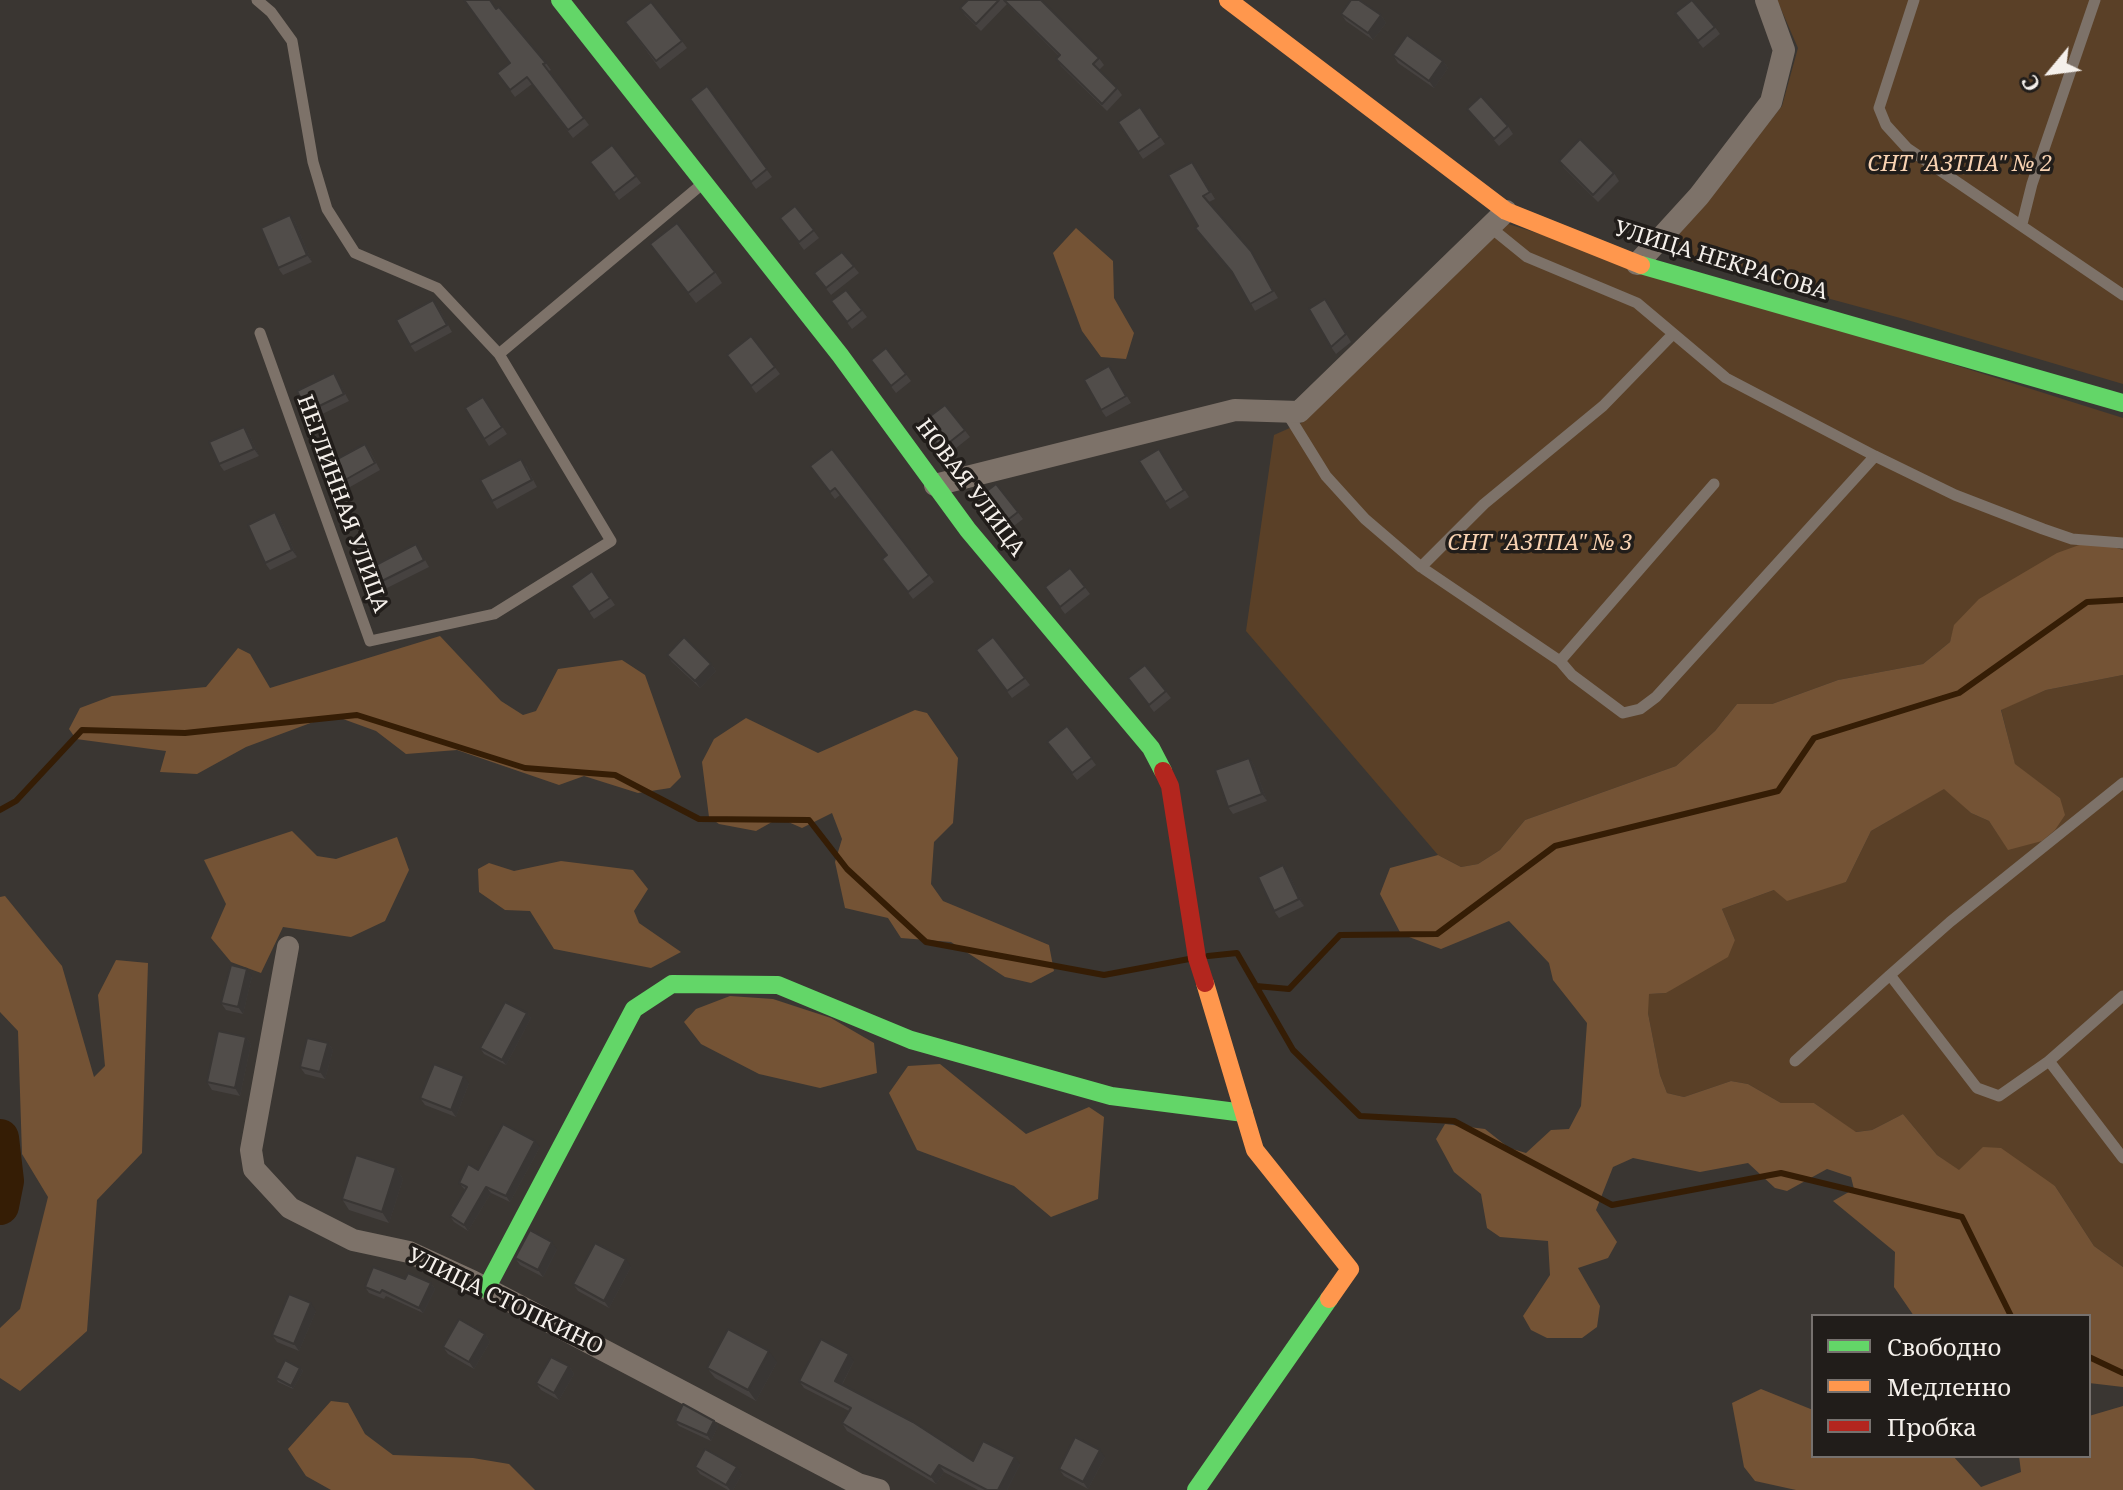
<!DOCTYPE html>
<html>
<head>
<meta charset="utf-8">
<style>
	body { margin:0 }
	#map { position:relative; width:2123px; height:1490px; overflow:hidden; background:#3a3632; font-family:"Noto Serif",serif }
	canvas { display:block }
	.legend { position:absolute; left:1811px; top:1314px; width:280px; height:144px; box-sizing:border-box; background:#211d1a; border:2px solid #76716e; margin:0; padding:10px 14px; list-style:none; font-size:24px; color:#f5f0eb }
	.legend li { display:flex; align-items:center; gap:16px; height:40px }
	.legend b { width:40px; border:2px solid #76716e }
	.north { position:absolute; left:2011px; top:32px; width:80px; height:80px; -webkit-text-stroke:6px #211d1a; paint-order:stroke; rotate:241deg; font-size:22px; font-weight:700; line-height:32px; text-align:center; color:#f5f0eb }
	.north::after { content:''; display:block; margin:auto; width:28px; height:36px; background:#f5f0eb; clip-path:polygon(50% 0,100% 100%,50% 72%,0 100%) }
</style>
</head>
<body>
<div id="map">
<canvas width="2123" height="1490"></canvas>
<ul class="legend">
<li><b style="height:10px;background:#63d668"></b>Свободно</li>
<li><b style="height:10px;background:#ff974d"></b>Медленно</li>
<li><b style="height:10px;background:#b3261e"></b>Пробка</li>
</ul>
<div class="north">С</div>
</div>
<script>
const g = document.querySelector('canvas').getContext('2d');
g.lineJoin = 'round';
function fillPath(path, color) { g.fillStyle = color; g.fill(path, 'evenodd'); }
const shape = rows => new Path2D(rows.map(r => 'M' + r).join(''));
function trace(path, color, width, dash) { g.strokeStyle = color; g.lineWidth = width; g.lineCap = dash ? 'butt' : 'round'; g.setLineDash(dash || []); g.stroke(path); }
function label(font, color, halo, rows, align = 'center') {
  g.font = font + ' "Noto Serif",serif'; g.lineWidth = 7; g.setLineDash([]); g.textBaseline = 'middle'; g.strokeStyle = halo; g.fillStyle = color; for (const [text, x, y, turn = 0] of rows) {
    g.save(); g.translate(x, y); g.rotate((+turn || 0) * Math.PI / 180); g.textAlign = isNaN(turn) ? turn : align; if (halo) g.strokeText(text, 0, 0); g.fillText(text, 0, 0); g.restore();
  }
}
fillPath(shape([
	[1777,0,2123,0,2123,384,1904,319,1672,256,1673,242,1782,106,1798,48],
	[1505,223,2123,418,2123,550,2093,540,1955,625,1950,642,1923,664,1838,680,1772,704,1737,704,1715,731,1676,766,1525,820,1500,850,1478,864,1461,867,1438,855,1246,631,1274,435,1301,423],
	[2123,675,2123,1267,2094,1246,2055,1186,1983,1148,1959,1171,1937,1155,1903,1114,1872,1130,1855,1132,1814,1103,1781,1103,1748,1084,1731,1081,1684,1097,1667,1093,1660,1075,1648,1013,1648,994,1666,993,1735,940,1722,909,1774,890,1846,882,1871,831,1945,788,1971,813,1989,821,2008,849,2060,798,2015,765,2001,709,2046,690]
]), '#5a4027');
fillPath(shape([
	[1076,228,1113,261,1114,298,1134,333,1126,359,1101,357,1082,331,1053,253],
	[2093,540,2123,550,2123,675,2046,690,2001,710,2015,764,2060,798,2065,815,2055,830,2042,841,2008,850,1989,821,1971,813,1944,789,1871,831,1846,882,1787,901,1774,890,1722,909,1735,940,1728,957,1666,993,1649,994,1648,1013,1660,1075,1667,1093,1684,1097,1731,1081,1748,1084,1781,1103,1814,1103,1856,1132,1872,1130,1903,1114,1937,1155,1959,1170,1983,1147,2001,1148,2055,1186,2094,1246,2123,1267,2123,1387,2089,1383,2089,1316,1914,1316,1894,1287,1895,1252,1833,1201,1854,1189,1851,1177,1827,1169,1787,1191,1775,1188,1748,1163,1700,1172,1633,1158,1613,1167,1596,1210,1617,1242,1608,1258,1578,1268,1600,1306,1597,1327,1582,1338,1547,1338,1531,1330,1523,1316,1550,1275,1548,1241,1500,1237,1487,1228,1481,1194,1454,1172,1436,1139,1445,1124,1485,1129,1509,1148,1526,1153,1551,1130,1569,1129,1581,1106,1587,1023,1553,980,1549,963,1509,921,1441,949,1401,934,1380,894,1390,868,1438,855,1461,867,1478,864,1500,850,1525,820,1676,766,1715,731,1737,704,1772,704,1838,680,1923,664,1950,642,1954,625,1979,599,2057,553],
	[440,636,501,701,523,715,536,711,558,669,622,660,645,675,681,777,670,788,638,793,584,776,559,785,457,750,406,754,376,731,332,715,246,747,197,774,160,772,166,751,76,739,69,729,80,708,112,696,206,687,238,648,250,654,270,688],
	[915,710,927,713,958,758,953,823,934,842,931,884,943,901,1049,945,1054,971,1031,983,1005,977,951,942,901,938,888,918,845,908,835,862,842,839,832,813,802,828,779,818,756,831,719,824,709,817,702,762,714,739,746,718,818,753],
	[292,831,317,856,336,859,397,837,409,870,385,921,351,937,283,927,261,973,231,962,211,938,226,904,204,860],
	[561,861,633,870,648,889,634,911,639,923,681,952,651,968,554,949,530,911,505,910,479,892,478,869,489,863,514,871],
	[5,896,62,966,94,1077,105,1066,98,995,116,960,148,963,142,1153,97,1200,87,1331,20,1391,0,1378,0,1328,20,1309,48,1197,22,1154,18,1031,0,1012,0,897],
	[730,996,773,999,831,1018,874,1043,877,1073,820,1088,759,1074,701,1044,684,1022,696,1009],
	[940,1064,1026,1134,1089,1107,1104,1117,1098,1199,1051,1217,1014,1186,917,1150,889,1093,908,1066],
	[1761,1389,1813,1410,1813,1456,1953,1456,1981,1487,2021,1472,2019,1456,2089,1456,2089,1416,2123,1406,2123,1490,1796,1490,1755,1481,1744,1467,1732,1403],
	[331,1401,348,1403,365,1434,393,1455,473,1458,509,1464,535,1490,331,1490,306,1476,288,1449]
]), '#745335');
trace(shape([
	[0,810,16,801,82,730,185,733,357,715,525,768,615,775,699,819,809,820,847,869,926,942,1104,975,1189,959],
	[1208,956,1237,953,1293,1050,1360,1116,1454,1121,1612,1205,1781,1173,1962,1217,2011,1316],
	[1256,986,1289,989,1340,935,1437,934,1555,846,1778,791,1814,738,1959,693,2087,602,2123,600],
	[2089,1357,2123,1373]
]), '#351d05', 6);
trace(shape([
	[0,1138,5,1181,0,1206]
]), '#351d05', 38);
trace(shape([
	[257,0,271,12,292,41,313,162,327,209,355,253,437,288,499,354,611,541,494,614,370,641,260,333],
	[1914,0,1879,108,1886,125,1907,148,2123,295],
	[2022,224,2032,184,2095,0],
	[1490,227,1527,257,1637,303,1726,378,1875,456,1955,495,2043,529,2072,539,2123,543],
	[499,354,701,185],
	[1287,413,1326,476,1365,519,1421,567,1560,661,1572,675,1623,713,1640,709,1656,697,1875,456],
	[1421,567,1484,504,1603,406,1672,335],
	[1560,661,1714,484],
	[1890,975,1950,922,2123,783],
	[1795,1061,1890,975,1977,1088,1999,1096,2049,1061,2123,1158],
	[2049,1061,2123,996]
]), '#7d7269', 11);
trace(shape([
	[1637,264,1699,196,1771,102,1784,50,1766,0],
	[935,485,1235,410,1299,412,1506,211],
	[288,947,251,1150,254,1169,290,1208,353,1240,409,1252,472,1281,858,1484,879,1490]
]), '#7d7269', 22);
trace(shape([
	[560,0,840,355,968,530,1151,748,1163,771],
	[1641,265,2123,403],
	[486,1289,634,1009,672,984,778,985,911,1040,1111,1096,1244,1113],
	[1196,1490,1329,1299]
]), '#63d668', 18);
trace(shape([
	[1228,0,1506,211,1641,265],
	[1205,983,1255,1150,1350,1269,1329,1299]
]), '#ff974d', 18);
trace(shape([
	[1163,771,1170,786,1197,958,1205,983]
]), '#b3261e', 18);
fillPath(shape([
	[968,0,1041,0,1099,58,1104,65,1099,70,1117,88,1122,95,1107,111,1061,66,1056,59,1059,56,1007,4,981,31,965,15,960,8],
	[496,9,546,63,551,70,549,71,589,125,573,138,532,84,515,97,497,73,510,63],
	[1675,13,1715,27,1720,34,1703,48],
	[1341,14,1381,15,1386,23,1373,40,1346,21],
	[625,22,682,41,687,48,660,69],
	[1393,55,1443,61,1448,68,1434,88,1398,63],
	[707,86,772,177,756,189,690,100],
	[1140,107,1165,144,1143,159,1118,122],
	[1467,109,1508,126,1513,134,1499,146],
	[612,145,641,183,619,200,590,162],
	[1559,161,1614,173,1619,181,1598,202,1564,168],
	[1197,169,1215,199,1209,202,1251,251,1278,298,1255,311,1235,275,1195,228,1198,226],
	[795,206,819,238,804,250,780,218],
	[290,215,295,222,312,262,283,275,278,268],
	[650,244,715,272,722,283,696,303],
	[842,252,859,273,831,295,814,273],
	[846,290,867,317,852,329,831,301],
	[1325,299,1351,342,1336,354,1331,347],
	[438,307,452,332,415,352,410,345],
	[751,336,780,374,756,393,727,355],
	[886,348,911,381,896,393,871,360],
	[1109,366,1131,403,1106,417,1101,410],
	[334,373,349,401,312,419,307,412],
	[483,397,507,434,489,446,465,408],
	[945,405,970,437,946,456,921,423],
	[244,427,249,434,259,456,224,471,219,464],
	[370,451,380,470,343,491,338,484],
	[1164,456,1189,497,1170,509,1165,502],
	[526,466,537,487,497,509,492,501],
	[810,466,929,575,934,582,913,599,882,559,887,556,840,495,835,499],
	[996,484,1023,519,1006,532,979,497],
	[280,519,297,557,270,570,265,563],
	[416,544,429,567,387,588,382,581],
	[1070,568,1090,594,1065,614,1045,587],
	[592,571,615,605,594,619,571,586],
	[993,637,1030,685,1012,698,976,650],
	[667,655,711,664,716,671,700,688,672,662],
	[1145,665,1171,698,1154,712,1128,678],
	[1067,726,1096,765,1077,780,1047,742],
	[1249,758,1254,765,1267,801,1233,814,1228,807],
	[1288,872,1304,906,1279,918,1274,911],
	[252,976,243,1014,226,1010,221,1003],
	[527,1013,531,1018,506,1065,484,1054,480,1048],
	[246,1037,251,1044,240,1096,212,1090,207,1082],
	[328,1043,333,1050,325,1079,305,1074,300,1067],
	[469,1083,456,1117,425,1105,420,1098],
	[540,1147,510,1202,491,1193,468,1231,454,1222,450,1216,465,1190,459,1183,478,1170],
	[396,1168,403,1179,389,1223,349,1210,342,1199],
	[557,1249,543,1277,520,1265,515,1258],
	[631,1267,609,1308,578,1291,573,1284],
	[405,1279,431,1283,435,1289,423,1313,386,1296,384,1299,369,1293,365,1287],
	[316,1311,299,1351,277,1342,272,1335],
	[485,1334,490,1342,474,1369,448,1354,443,1347],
	[854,1361,842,1385,973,1461,1020,1464,1007,1490,978,1490,944,1472,936,1484,847,1431,842,1423,849,1411,804,1388,799,1381],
	[777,1362,756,1401,715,1378,707,1368],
	[569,1366,574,1374,559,1400,541,1390,536,1383],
	[300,1368,303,1371,293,1389,278,1382,276,1378],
	[675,1421,714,1421,718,1426,711,1441,679,1426],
	[1105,1457,1088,1489,1064,1476,1059,1469],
	[695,1467,742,1474,733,1490,728,1490,700,1474]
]), '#464240');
fillPath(shape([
	[1381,15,1386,23,1373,40,1368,33],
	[1443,61,1448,68,1434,88,1429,81],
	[290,215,295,222,312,262,307,255],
	[244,427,249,434,259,456,254,449],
	[275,512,280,519,297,557,292,550],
	[711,664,716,671,700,688,695,681],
	[1249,758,1254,765,1267,801,1262,794],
	[1283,865,1288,872,1304,906,1299,899],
	[247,969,252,976,243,1014,238,1007],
	[527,1013,531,1018,506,1065,502,1060],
	[246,1037,251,1044,240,1096,235,1088],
	[328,1043,333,1050,325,1079,320,1072],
	[464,1076,469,1083,456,1117,451,1110],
	[535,1141,540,1147,510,1202,506,1196],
	[396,1168,403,1179,389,1223,382,1212],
	[486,1187,491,1193,468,1231,464,1225],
	[552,1242,557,1249,543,1277,538,1270],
	[626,1259,631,1267,609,1308,604,1301],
	[431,1283,435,1289,423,1313,419,1308],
	[311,1303,316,1311,299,1351,294,1344],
	[485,1334,490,1342,474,1369,469,1362],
	[769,1351,777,1362,756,1401,748,1390],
	[849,1354,854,1361,840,1388,835,1381],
	[569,1366,574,1374,559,1400,554,1393],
	[300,1368,303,1371,293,1389,291,1386],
	[714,1421,718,1426,711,1441,707,1435],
	[1100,1450,1105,1457,1088,1489,1083,1482],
	[1015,1457,1020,1464,1007,1490,998,1490],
	[939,1465,944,1472,936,1484,931,1477],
	[737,1467,742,1474,733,1490,730,1490,726,1485]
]), '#393634');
const building = shape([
	[464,0,490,0,496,9,499,7,546,63,543,64,584,118,568,130,527,77,510,90,497,73,510,63,464,0],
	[968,0,999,0,976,24,960,8,968,0],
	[1004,0,1041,0,1099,58,1093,64,1117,88,1102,104,1056,59,1060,55,1004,0],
	[1351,0,1359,0,1381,15,1368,33,1341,14,1351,0],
	[1692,0,1715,27,1698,41,1675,13,1692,0],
	[651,2,682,41,656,61,625,22,651,2],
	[1407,35,1443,61,1429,81,1393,55,1407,35],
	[707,86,767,169,751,182,690,99,707,86],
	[1481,96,1508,126,1494,139,1467,109,1481,96],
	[1140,107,1160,137,1138,152,1118,122,1140,107],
	[1580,139,1614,173,1593,195,1559,161,1580,139],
	[612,145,636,176,614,193,590,162,612,145],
	[1192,162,1210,192,1203,196,1251,251,1273,291,1250,304,1232,272,1195,228,1198,226,1168,175,1192,162],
	[795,206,814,230,799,242,780,218,795,206],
	[290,215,307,255,278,268,261,228,290,215],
	[677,223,715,272,688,293,650,244,677,223],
	[842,252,854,266,826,288,814,273,842,252],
	[846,290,862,310,847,322,831,301,846,290],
	[1325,299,1346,334,1331,347,1309,309,1325,299],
	[433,300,447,325,410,345,396,320,433,300],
	[751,336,775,367,751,386,727,355,751,336],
	[886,348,906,374,891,386,871,360,886,348],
	[1109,366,1126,396,1101,410,1084,380,1109,366],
	[334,373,344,394,307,412,297,391,334,373],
	[483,397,502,427,484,439,465,408,483,397],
	[945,405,965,430,941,449,921,423,945,405],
	[244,427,254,449,219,464,209,442,244,427],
	[365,444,375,463,338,484,328,464,365,444],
	[832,449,929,575,908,592,882,559,887,555,835,488,830,492,810,466,832,449],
	[1159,449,1184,490,1165,502,1139,461,1159,449],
	[521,459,532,480,492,501,480,480,521,459],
	[996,484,1018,512,1001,525,979,497,996,484],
	[275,512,292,550,265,563,248,525,275,512],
	[416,544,424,560,382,581,374,566,416,544],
	[1070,568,1085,587,1060,607,1045,587,1070,568],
	[592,571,610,598,589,612,571,586,592,571],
	[684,637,711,664,695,681,667,655,684,637],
	[993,637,1025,678,1007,691,976,650,993,637],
	[1145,665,1166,691,1149,705,1128,678,1145,665],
	[1067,726,1092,758,1072,773,1047,742,1067,726],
	[1249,758,1262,794,1228,807,1215,770,1249,758],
	[1283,865,1299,899,1274,911,1258,877,1283,865],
	[231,965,247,969,238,1007,221,1003,231,965],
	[505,1002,527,1013,502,1060,480,1048,505,1002],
	[218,1031,246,1037,235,1088,207,1082,218,1031],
	[307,1038,328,1043,320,1072,300,1067,307,1038],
	[434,1064,464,1076,451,1110,420,1098,434,1064],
	[503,1124,535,1141,506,1196,486,1187,464,1225,450,1216,467,1187,459,1183,468,1164,478,1170,503,1124],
	[356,1155,396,1168,382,1212,342,1199,356,1155],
	[530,1230,552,1242,538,1270,515,1258,530,1230],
	[595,1243,626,1259,604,1301,573,1284,595,1243],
	[373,1267,405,1279,408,1273,431,1283,419,1308,382,1290,380,1293,365,1287,373,1267],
	[289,1294,311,1303,294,1344,272,1335,289,1294],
	[459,1319,485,1334,469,1362,443,1347,459,1319],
	[728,1329,769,1351,748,1390,707,1368,728,1329],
	[821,1339,849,1354,835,1381,913,1422,973,1461,983,1441,1015,1457,998,1490,987,1490,939,1465,931,1477,842,1423,851,1408,799,1381,821,1339],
	[551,1357,569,1366,554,1393,536,1383,551,1357],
	[285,1360,300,1368,291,1386,276,1378,285,1360],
	[683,1404,714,1421,707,1435,675,1421,683,1404],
	[1075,1437,1100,1450,1083,1482,1059,1469,1075,1437],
	[705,1449,737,1467,726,1485,695,1467,705,1449]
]);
fillPath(building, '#514d4a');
trace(building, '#393634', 2);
label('italic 22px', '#f9d3b3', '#211d1a', [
	["СНТ \"АЗТПА\" № 2",1960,165],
	["СНТ \"АЗТПА\" № 3",1540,544]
]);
label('22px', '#f5f0eb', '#211d1a', [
	["УЛИЦА НЕКРАСОВА",1721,261,17],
	["НОВАЯ УЛИЦА",970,488,53],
	["НЕГЛИННАЯ УЛИЦА",342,504,70],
	["УЛИЦА СТОПКИНО",505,1302,26]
]);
</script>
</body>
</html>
